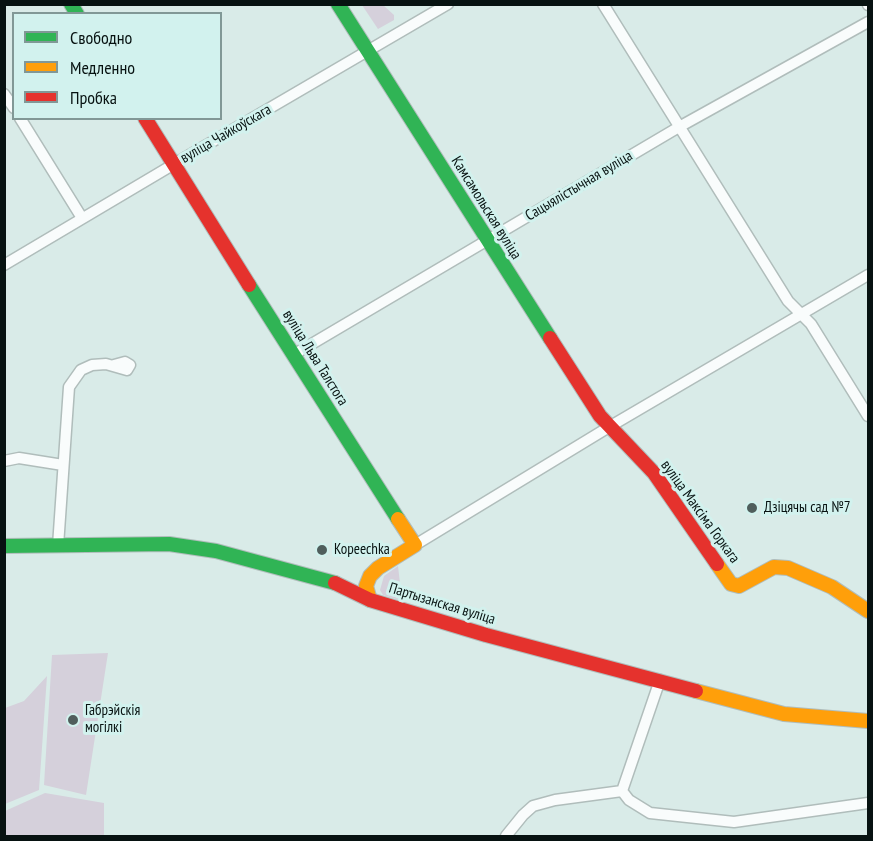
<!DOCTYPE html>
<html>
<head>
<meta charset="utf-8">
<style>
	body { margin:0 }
	#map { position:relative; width:873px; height:841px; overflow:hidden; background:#d9ebe8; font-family:"PT Sans Narrow",sans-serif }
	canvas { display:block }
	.frame { position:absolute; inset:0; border:6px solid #071211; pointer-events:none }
	.legend { position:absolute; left:12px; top:12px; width:210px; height:108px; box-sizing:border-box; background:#d2f2ee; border:2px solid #819896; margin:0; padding:8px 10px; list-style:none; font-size:18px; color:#071211 }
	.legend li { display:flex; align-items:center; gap:12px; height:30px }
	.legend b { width:30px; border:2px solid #819896 }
</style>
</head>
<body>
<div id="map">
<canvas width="873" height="841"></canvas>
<div class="frame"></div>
<ul class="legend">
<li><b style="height:8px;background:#30b455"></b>Свободно</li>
<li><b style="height:8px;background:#ff9f0a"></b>Медленно</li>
<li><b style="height:8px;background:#e5322d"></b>Пробка</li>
</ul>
</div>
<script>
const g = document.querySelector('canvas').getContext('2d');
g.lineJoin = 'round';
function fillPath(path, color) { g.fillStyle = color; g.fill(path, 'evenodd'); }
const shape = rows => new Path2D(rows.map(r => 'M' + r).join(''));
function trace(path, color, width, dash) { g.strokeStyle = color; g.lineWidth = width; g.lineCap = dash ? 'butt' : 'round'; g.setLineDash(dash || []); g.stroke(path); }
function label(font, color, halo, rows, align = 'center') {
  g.font = font + ' "PT Sans Narrow",sans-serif'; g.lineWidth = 6; g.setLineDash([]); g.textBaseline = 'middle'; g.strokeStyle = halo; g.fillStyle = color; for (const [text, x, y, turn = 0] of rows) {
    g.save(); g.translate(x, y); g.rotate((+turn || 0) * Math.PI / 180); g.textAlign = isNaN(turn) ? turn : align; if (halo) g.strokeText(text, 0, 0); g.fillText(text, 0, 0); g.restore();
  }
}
fillPath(shape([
	[362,5,383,5,394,15,394,20,378,29],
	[398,566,402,601,383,595,380,590,384,576],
	[108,653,86,795,44,785,52,655],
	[47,676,39,790,5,804,5,708,24,701],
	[45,793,104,803,104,836,5,836,5,811]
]), '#d5d0db');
const street = shape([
	[603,4,788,301,811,324,868,416],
	[868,4,868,5],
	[4,94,14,108],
	[20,118,82,218],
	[4,265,186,157,448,4],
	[293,355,679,127,868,22],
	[4,461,19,458,63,465],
	[415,545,609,427,868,275],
	[58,546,69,387,81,370,92,365,106,364,127,370,130,365,125,362,114,365],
	[660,680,622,791,629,800,650,813,734,822,868,803],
	[506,836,523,815,533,806,555,800,622,791]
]);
const fast = shape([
	[71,4,77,14],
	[338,4,550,338],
	[249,285,398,519],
	[4,546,169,544,216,551,335,583]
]);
const slow = shape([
	[717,564,731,584,739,586,774,567,788,568,832,587,868,611],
	[370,600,366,586,370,576,378,568,415,545,398,519],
	[696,691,784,714,868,721]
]);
const jam = shape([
	[145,118,249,285],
	[550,338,600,416,654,473,717,564],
	[335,583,370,600,486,635,696,691]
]);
trace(street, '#b0bdbb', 13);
trace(fast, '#b0bdbb', 16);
trace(slow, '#b0bdbb', 16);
trace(jam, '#b0bdbb', 16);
trace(street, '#f9fcfc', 10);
trace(fast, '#30b455', 14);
trace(slow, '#ff9f0a', 14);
trace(jam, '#e5322d', 14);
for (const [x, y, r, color] of [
	[752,508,6,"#505e5c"],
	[322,550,6,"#505e5c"],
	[73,720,6,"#505e5c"]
]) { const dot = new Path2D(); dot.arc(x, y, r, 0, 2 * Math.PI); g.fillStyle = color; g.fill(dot); trace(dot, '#d2f2ee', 2); }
label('15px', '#071211', '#d2f2ee', [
	["вуліца Чайкоўскага",226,134,-30],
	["Сацыялістычная вуліца",579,186,-31],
	["Камсамольская вуліца",486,208,58],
	["вуліца Льва Талстога",315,358,58],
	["вуліца Максіма Горкага",700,512,54],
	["Партызанская вуліца",442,604,17]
]);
label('15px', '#071211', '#d2f2ee', [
	["Дзіцячы сад №7",764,508],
	["Kopeechka",334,550],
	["Габрэйскія",85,711],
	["могілкі",85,728]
], 'left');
</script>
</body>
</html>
